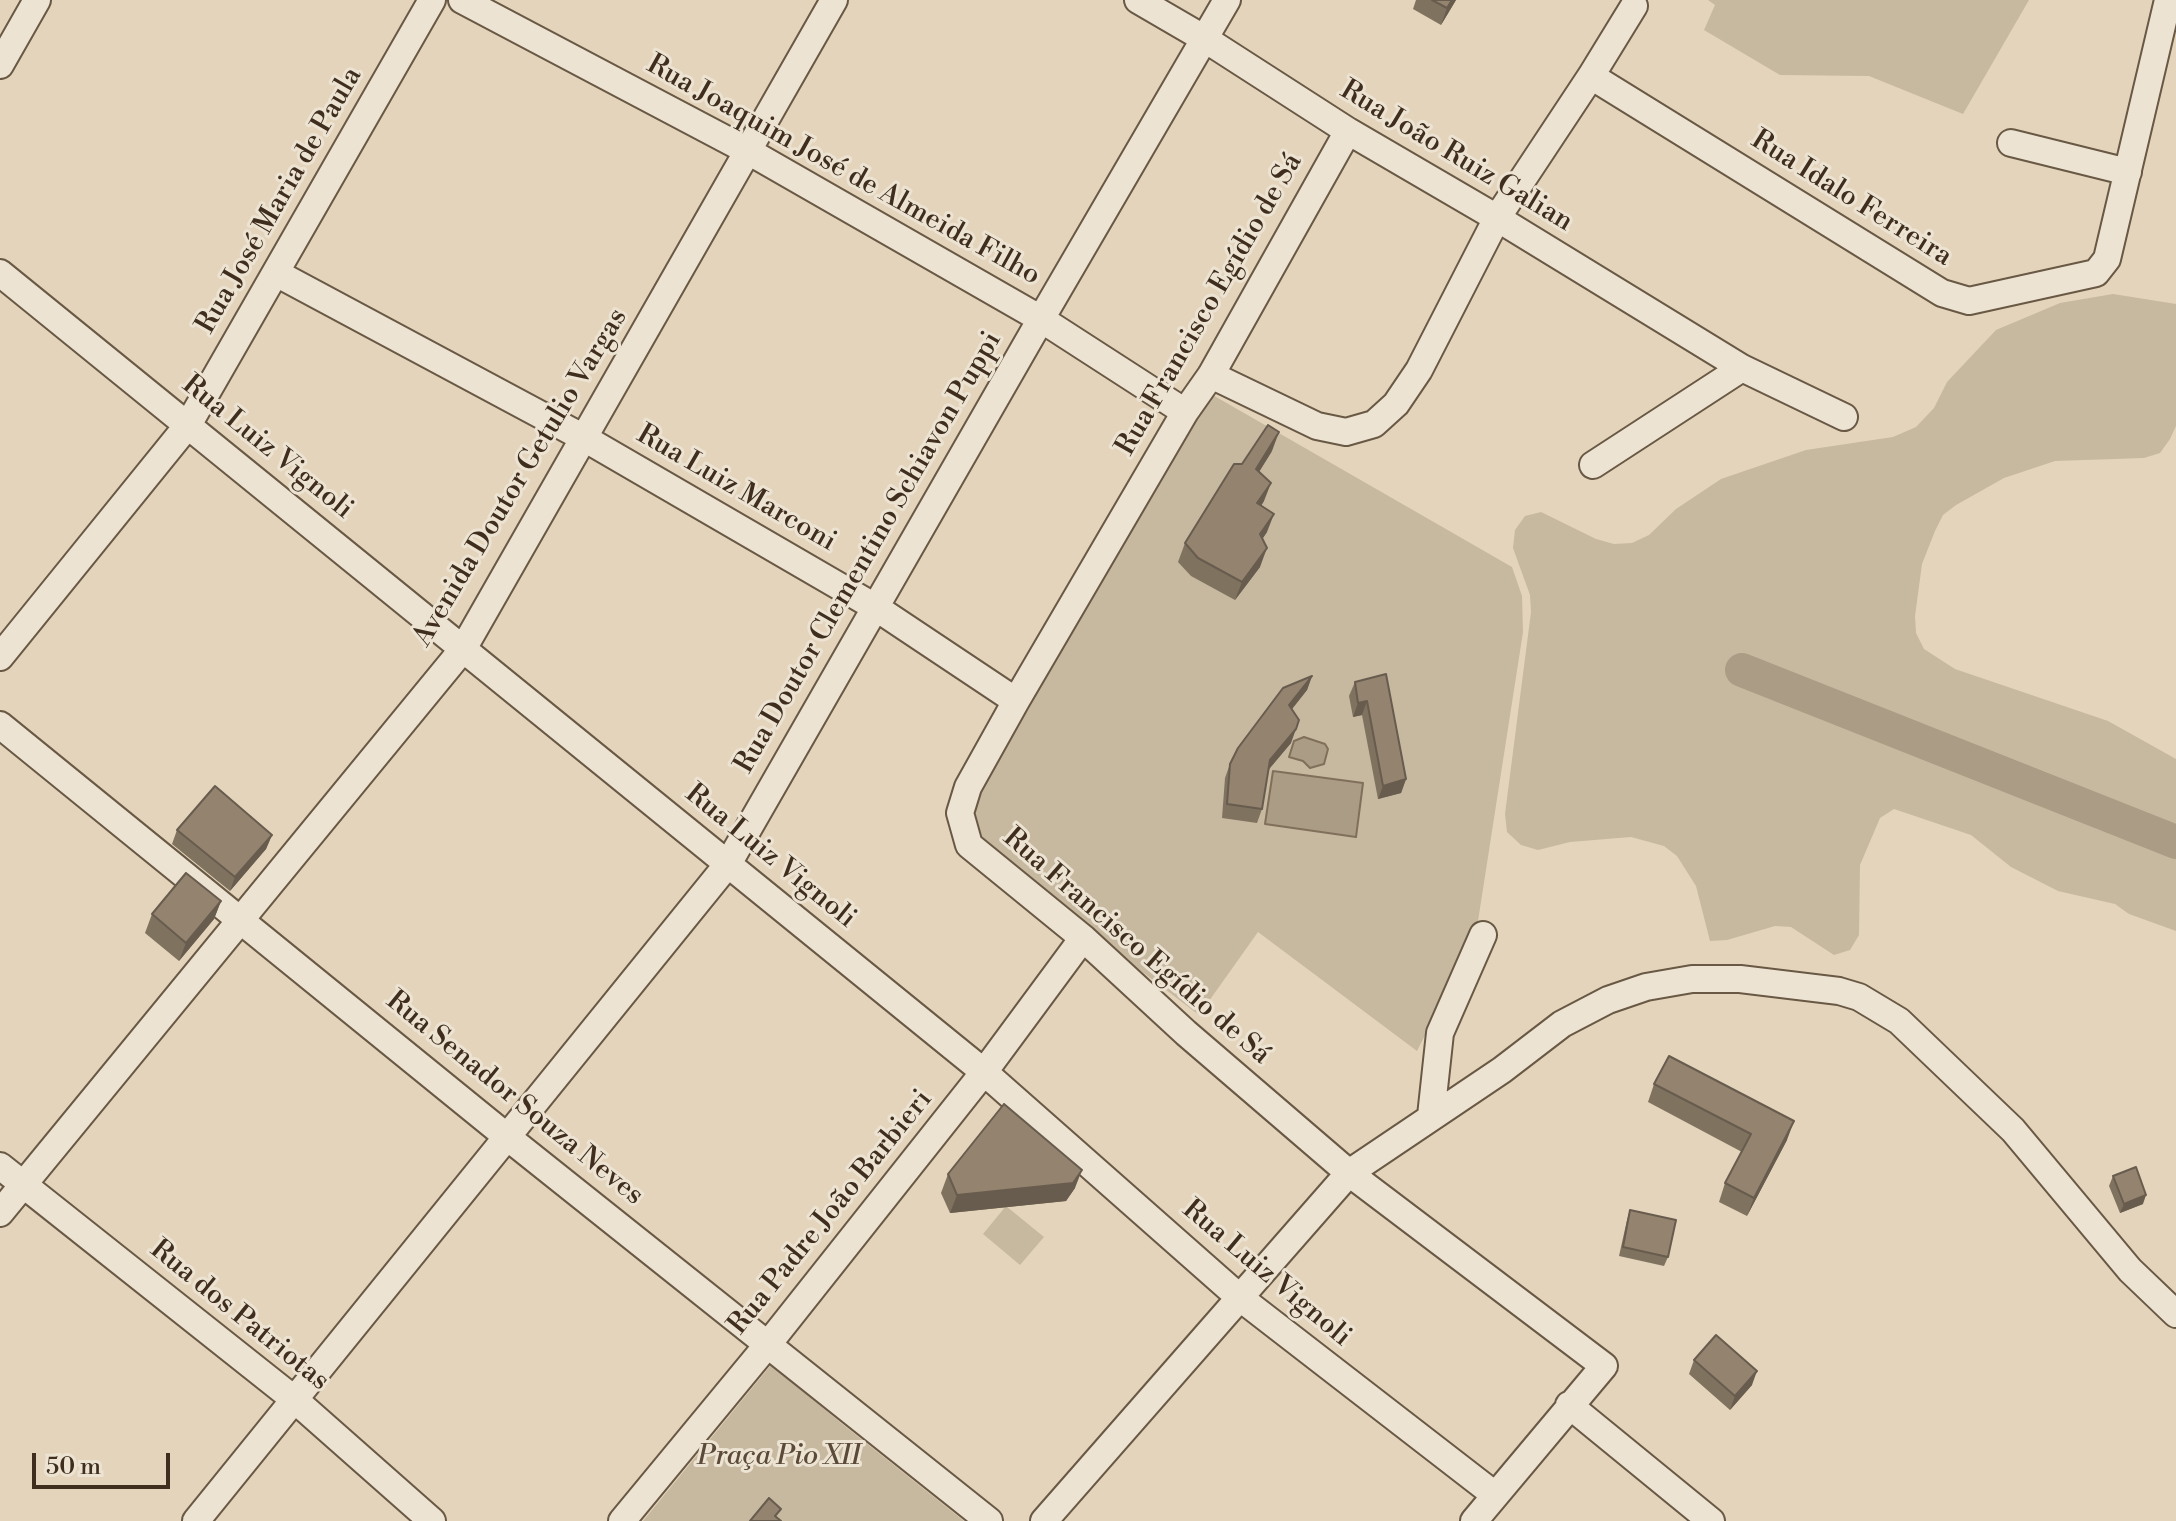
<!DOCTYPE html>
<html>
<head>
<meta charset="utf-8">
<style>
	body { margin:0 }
	#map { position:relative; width:2176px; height:1521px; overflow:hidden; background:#e3d4bb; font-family:"Libre Bodoni",serif }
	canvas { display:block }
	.scale { position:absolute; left:32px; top:1453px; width:138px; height:36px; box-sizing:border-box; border:4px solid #3f2e1d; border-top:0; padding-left:10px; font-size:24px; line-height:28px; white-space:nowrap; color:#3f2e1d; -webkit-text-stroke:6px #ede3d3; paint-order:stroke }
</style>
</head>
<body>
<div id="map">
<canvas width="2176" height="1521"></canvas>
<div class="scale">50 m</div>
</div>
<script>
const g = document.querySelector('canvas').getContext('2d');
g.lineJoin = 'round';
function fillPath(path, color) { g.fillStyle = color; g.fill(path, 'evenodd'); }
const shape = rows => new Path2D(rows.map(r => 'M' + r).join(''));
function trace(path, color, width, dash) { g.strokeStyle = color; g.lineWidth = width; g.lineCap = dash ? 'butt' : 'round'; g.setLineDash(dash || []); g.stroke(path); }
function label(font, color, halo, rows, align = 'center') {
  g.font = font + ' "Libre Bodoni",serif'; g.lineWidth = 6; g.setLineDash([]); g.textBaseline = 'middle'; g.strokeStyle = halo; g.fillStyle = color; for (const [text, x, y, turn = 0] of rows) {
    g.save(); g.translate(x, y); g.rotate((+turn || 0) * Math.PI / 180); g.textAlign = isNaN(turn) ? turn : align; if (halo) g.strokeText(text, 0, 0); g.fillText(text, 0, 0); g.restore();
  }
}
fillPath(shape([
	[1708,0,2029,0,1963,114,1869,76,1780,75,1704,30,1715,5],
	[2113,294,2176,304,2176,426,2170,439,2160,453,2144,458,2055,461,2004,478,1956,505,1943,515,1935,531,1922,564,1915,616,1916,633,1924,649,1955,669,2108,721,2176,759,2176,931,2129,914,2115,904,2058,891,2011,867,1971,835,1894,809,1880,818,1860,865,1859,935,1850,950,1834,955,1791,927,1775,926,1727,940,1710,941,1696,886,1677,856,1664,846,1631,837,1570,842,1538,850,1521,845,1507,832,1505,814,1531,612,1530,595,1513,548,1515,530,1525,516,1541,512,1596,539,1614,544,1632,543,1649,535,1676,509,1721,479,1806,450,1893,437,1916,427,1934,408,1947,382,1996,330,2060,303],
	[1204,390,1512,567,1522,596,1523,632,1478,921,1460,966,1417,1051,1258,932,1199,1015,977,846,968,812],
	[1006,1206,1044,1237,1020,1265,983,1234],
	[771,1365,841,1423,964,1521,643,1521]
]), '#c7b8a0');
const water = shape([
	[1304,737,1325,744,1328,749,1324,764,1310,768,1303,761,1289,757,1294,741,1304,737],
	[1273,771,1363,783,1356,837,1265,824,1273,771]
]);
fillPath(water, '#ab9c85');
trace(water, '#80705b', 2);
trace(shape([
	[1742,670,2176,842]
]), '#ab9c85', 34);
const minor = shape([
	[462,0,748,151,1041,319,1185,412],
	[1138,0,1205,39,1348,131,1497,218,1742,368,1844,417],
	[0,65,37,0],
	[1591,76,1942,293,1969,301,2096,273,2107,259,2168,0],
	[1348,131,1211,375,1185,412,1016,701,968,787,960,813,969,845,1083,938,1186,1033,1349,1173,1604,1366,1474,1521],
	[2011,143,2128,172],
	[0,273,984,1072,1239,1297,1495,1495],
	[276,273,584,438,875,607,1016,701],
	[1211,375,1317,426,1346,432,1374,424,1396,404,1419,370,1497,218,1591,76,1634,6],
	[1593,465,1742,368],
	[0,657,188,425,432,0],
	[0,725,506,1136,989,1521],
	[1431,1116,1440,1033,1483,935],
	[0,1166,295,1400,432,1521],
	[0,1213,463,649,834,0],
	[1569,1405,1711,1521],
	[196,1521,728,864,1041,319,1227,0],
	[622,1521,769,1343,984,1072,1083,938],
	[1044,1521,1349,1173,1502,1070,1562,1024,1608,1000,1646,987,1692,979,1740,979,1839,991,1859,997,1899,1021,2013,1130,2130,1270,2176,1314]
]);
trace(minor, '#685844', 30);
trace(minor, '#ede3d3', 26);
fillPath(shape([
	[1416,0,1456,0,1441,25,1413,9],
	[1272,451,1259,472,1264,501,1261,506,1267,532,1262,539,1260,567,1235,600,1191,576,1178,562,1185,543],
	[1386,674,1406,779,1401,793,1378,799,1362,715,1353,717,1349,696,1355,682],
	[1312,676,1307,690,1292,709,1291,743,1268,770,1262,809,1257,823,1222,818,1225,778,1230,764],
	[177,830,272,835,266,849,230,891,172,844],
	[221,901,214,919,179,961,145,933,152,914],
	[1654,1084,1787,1140,1747,1216,1719,1202,1725,1183,1742,1152,1648,1102],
	[948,1174,1075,1188,1066,1201,950,1213,941,1193],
	[2113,1176,2143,1204,2120,1213,2109,1186],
	[1630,1210,1668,1257,1664,1266,1619,1256,1627,1220],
	[1694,1360,1752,1385,1730,1410,1689,1374]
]), '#7f725f');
fillPath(shape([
	[1452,0,1456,0,1441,25,1447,8],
	[1279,432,1272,451,1249,488,1256,469],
	[1271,483,1264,501,1250,522,1257,503],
	[1274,514,1267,532,1253,553,1260,534],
	[1267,548,1260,567,1235,600,1242,582],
	[1312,676,1307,690,1284,719,1289,705],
	[1367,701,1362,715,1353,717,1358,703],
	[1296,729,1291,743,1265,774,1270,760],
	[1406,779,1401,793,1378,799,1383,786],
	[272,835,266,849,230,891,235,877],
	[221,901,214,919,179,961,186,943],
	[1794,1121,1787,1140,1747,1216,1754,1198],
	[1082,1170,1075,1188,1066,1201,950,1213,957,1195],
	[2146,1195,2143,1204,2120,1213,2124,1204],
	[1757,1371,1752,1385,1730,1410,1735,1396]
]), '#685c4e');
const building = shape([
	[1432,0,1452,0,1447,8,1432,0],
	[1268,425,1279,432,1256,469,1271,483,1257,503,1274,514,1260,534,1267,548,1242,582,1198,558,1185,543,1234,464,1242,464,1268,425],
	[1386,674,1406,779,1383,786,1367,701,1358,703,1355,682,1386,674],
	[1312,676,1289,705,1299,720,1296,729,1270,760,1262,809,1227,804,1230,764,1238,748,1283,688,1312,676],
	[215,786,272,835,235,877,177,830,215,786],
	[186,873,221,901,186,943,152,914,186,873],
	[1669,1056,1794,1121,1754,1198,1725,1183,1751,1134,1654,1084,1669,1056],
	[1004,1104,1082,1170,1073,1183,957,1195,948,1174,1004,1104],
	[2136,1167,2146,1195,2124,1204,2113,1176,2136,1167],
	[1630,1210,1676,1220,1668,1257,1623,1247,1630,1210],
	[1716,1335,1757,1371,1735,1396,1694,1360,1716,1335],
	[769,1498,781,1509,775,1516,781,1521,750,1521,769,1498]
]);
fillPath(building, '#94846f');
trace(building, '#685c4e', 2);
label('28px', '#3f2e1d', '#ede3d3', [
	["Rua João Ruiz Galian",1456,157,31],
	["Rua Joaquim José de Almeida Filho",843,171,29],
	["Rua Idalo Ferreira",1851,199,32],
	["Rua José Maria de Paula",280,201,-60],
	["Rua Francisco Egídio de Sá",1210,305,-60],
	["Rua Luiz Vignoli",267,448,39],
	["Avenida Doutor Getulio Vargas",521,478,-59],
	["Rua Luiz Marconi",736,489,30],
	["Rua Doutor Clementino Schiavon Puppi",869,553,-60],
	["Rua Luiz Vignoli",770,857,39],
	["Rua Francisco Egídio de Sá",1136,947,41],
	["Rua Senador Souza Neves",514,1099,39],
	["Rua Padre João Barbieri",831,1213,-51],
	["Rua Luiz Vignoli",1266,1274,40],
	["Rua dos Patriotas",239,1316,39]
]);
label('italic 28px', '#5a4a37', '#ede3d3', [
	["Praça Pio XII",779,1457]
]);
</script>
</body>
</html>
